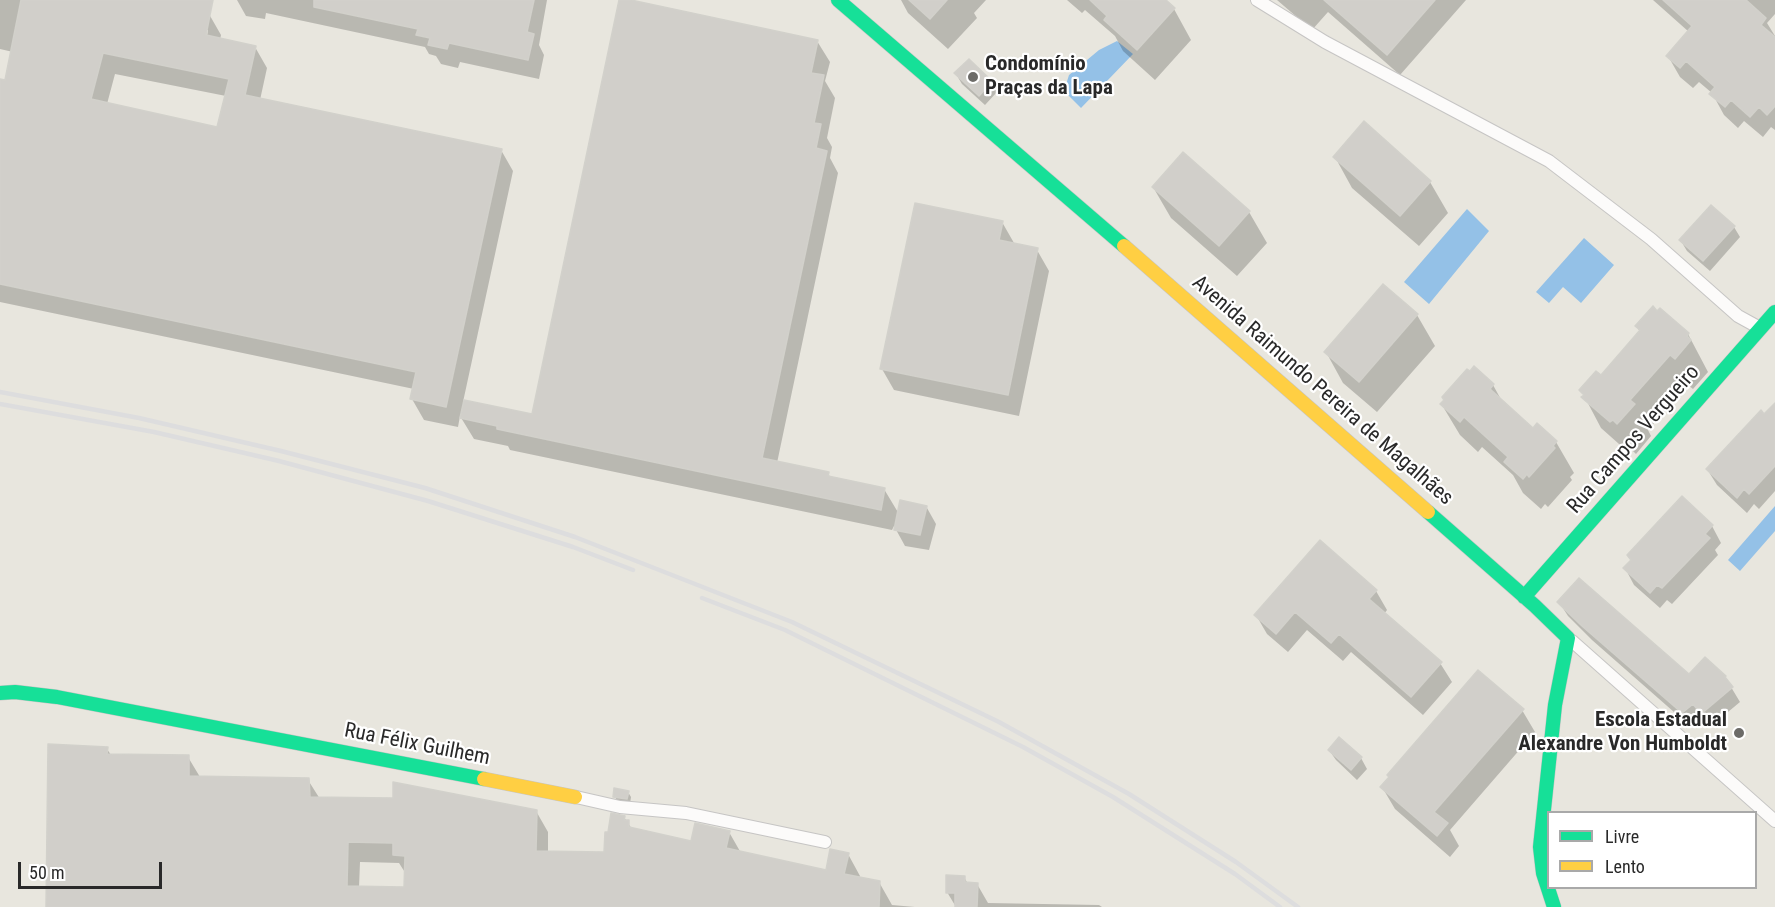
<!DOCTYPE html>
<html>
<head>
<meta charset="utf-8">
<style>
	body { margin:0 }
	#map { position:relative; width:1775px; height:907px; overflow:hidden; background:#e8e6de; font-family:"Roboto Condensed",sans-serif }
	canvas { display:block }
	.legend { position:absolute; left:1547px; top:811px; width:210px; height:78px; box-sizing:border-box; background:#fff; border:2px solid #a9a9a9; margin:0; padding:8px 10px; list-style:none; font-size:18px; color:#292929 }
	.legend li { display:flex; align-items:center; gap:12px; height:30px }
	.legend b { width:30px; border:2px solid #a9a9a9 }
	.scale { position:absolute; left:18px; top:862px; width:144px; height:27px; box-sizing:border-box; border:3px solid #292929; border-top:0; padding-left:8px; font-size:18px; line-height:21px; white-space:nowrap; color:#292929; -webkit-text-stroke:4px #fff; paint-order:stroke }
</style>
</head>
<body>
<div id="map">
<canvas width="1775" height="907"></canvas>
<ul class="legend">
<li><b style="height:8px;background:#16e098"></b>Livre</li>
<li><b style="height:8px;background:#ffcf43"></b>Lento</li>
</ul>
<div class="scale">50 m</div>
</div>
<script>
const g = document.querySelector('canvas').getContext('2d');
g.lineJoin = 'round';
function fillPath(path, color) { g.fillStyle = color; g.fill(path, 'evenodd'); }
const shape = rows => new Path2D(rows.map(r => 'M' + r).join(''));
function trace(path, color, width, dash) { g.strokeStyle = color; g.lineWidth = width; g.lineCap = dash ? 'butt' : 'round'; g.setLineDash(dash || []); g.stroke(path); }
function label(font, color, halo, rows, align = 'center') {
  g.font = font + ' "Roboto Condensed",sans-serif'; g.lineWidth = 4.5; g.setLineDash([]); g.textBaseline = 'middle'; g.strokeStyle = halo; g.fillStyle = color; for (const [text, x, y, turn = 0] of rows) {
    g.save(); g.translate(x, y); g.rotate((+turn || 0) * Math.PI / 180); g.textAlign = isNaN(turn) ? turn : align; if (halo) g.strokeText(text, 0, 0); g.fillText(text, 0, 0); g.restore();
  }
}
fillPath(shape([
	[1117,41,1133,54,1081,108,1064,91,1069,75,1099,50],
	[1467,209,1489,231,1429,304,1404,282],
	[1584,238,1614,265,1581,303,1563,287,1549,303,1536,292],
	[1775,506,1775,531,1740,571,1728,560]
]), '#94c1e7');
fillPath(shape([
	[0,0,209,0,209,14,221,35,220,40,255,47,267,68,260,100,501,150,513,171,463,402,533,416,621,0,817,41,830,62,825,81,835,98,827,138,832,147,830,158,838,173,777,463,828,473,830,477,884,489,899,514,927,508,936,524,929,550,905,546,894,526,892,530,510,450,508,446,474,439,460,416,458,427,424,420,412,399,414,389,0,302,0,80,6,82,13,52,0,49],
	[205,30,208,30,206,43],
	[115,74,226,96,218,129,107,104],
	[237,0,547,0,539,45,544,55,539,79,460,62,458,68,441,64,436,56,429,54,425,47,266,13,265,19,246,16],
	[901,0,986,0,974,13,977,18,948,49,908,13],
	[1067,0,1164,0,1174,9,1191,40,1155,80,1123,51,1115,36,1085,10,1082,13],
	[1277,0,1466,0,1400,75,1328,12,1312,30],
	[1653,0,1775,0,1775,14,1767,23,1775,36,1775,130,1771,127,1763,137,1744,121,1738,128,1724,115,1712,93,1699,82,1693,88,1680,77,1668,56,1689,32],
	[956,74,991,82,997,92,985,105,962,84],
	[1183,154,1249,212,1267,243,1237,276,1171,218,1153,187],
	[1335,157,1430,182,1448,213,1419,246,1352,188],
	[1002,222,1014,243,1037,250,1049,271,1019,416,894,390,882,369],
	[1734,227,1740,237,1710,271,1687,251,1681,241],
	[1383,286,1417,315,1435,346,1377,412,1343,383,1326,352],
	[1637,327,1688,334,1708,372,1693,389,1688,385,1648,430,1651,436,1636,454,1631,449,1628,452,1601,428,1581,390,1601,377,1640,332],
	[1493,385,1503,403,1533,430,1556,442,1574,473,1570,477,1572,480,1548,507,1545,504,1541,509,1523,493,1513,475,1482,447,1478,452,1460,435,1442,405],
	[1775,408,1775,491,1759,509,1754,504,1747,513,1717,485,1707,469,1764,416],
	[1683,498,1712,526,1721,543,1715,550,1718,555,1672,604,1667,600,1660,608,1634,585,1625,568],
	[1376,591,1387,610,1384,614,1440,663,1452,682,1423,715,1351,652,1343,661,1307,630,1288,652,1267,634,1256,615],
	[1559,602,1689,676,1705,659,1725,677,1740,702,1710,727,1702,718,1691,727,1592,640,1568,616],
	[1522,710,1535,732,1450,830,1459,846,1450,857,1395,809,1382,787],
	[107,749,111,755,188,757,200,777,308,780,320,799,536,811,548,832,548,853,606,854,609,834,624,817,632,829,692,842,729,832,741,853,827,871,848,854,860,876,859,878,879,882,892,905,915,907,47,907],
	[360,862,399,863,406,874,405,889,359,888],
	[1329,750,1361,758,1367,769,1357,780,1336,760],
	[628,792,631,797,630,804,618,802,615,797],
	[964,877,968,884,977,884,988,903,1099,905,1102,907,956,907,947,892]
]), '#0003');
const building = shape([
	[21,0,213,0,206,35,256,46,245,95,502,149,446,407,410,399,416,372,0,284,0,79,5,80,21,0],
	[103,53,229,79,217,127,91,99,103,53],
	[314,0,534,0,527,32,534,34,528,60,449,43,447,49,428,45,430,38,416,35,418,29,314,7,314,0],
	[619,0,631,0,818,40,811,73,824,75,814,123,821,124,816,148,827,151,762,458,829,472,828,476,885,488,881,510,497,429,497,426,460,418,464,400,532,414,619,0],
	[909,0,947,0,930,19,909,0],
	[1090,0,1166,0,1175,8,1137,50,1104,20,1107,16,1090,0],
	[1324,0,1435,0,1387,55,1324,0],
	[1663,0,1746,0,1766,18,1761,25,1775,37,1775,106,1767,115,1759,107,1750,117,1731,100,1725,107,1709,94,1715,87,1686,61,1680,68,1666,56,1692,26,1663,0],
	[969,59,992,81,979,96,954,73,969,59],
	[1364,121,1431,181,1400,216,1333,157,1364,121],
	[1183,152,1250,211,1219,246,1152,187,1183,152],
	[915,203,1003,221,999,240,1038,248,1008,395,880,369,915,203],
	[1711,205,1735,226,1703,261,1679,240,1711,205],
	[1383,284,1418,314,1359,382,1324,352,1383,284],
	[1653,306,1657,311,1660,308,1689,333,1687,336,1691,340,1675,359,1670,355,1630,400,1635,404,1617,424,1613,420,1610,422,1581,397,1584,395,1579,390,1596,371,1601,375,1640,330,1635,326,1653,306],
	[1474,366,1494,384,1490,389,1533,428,1537,423,1557,441,1553,446,1555,448,1529,477,1527,474,1523,479,1504,462,1508,457,1464,417,1460,422,1440,404,1444,400,1442,397,1467,369,1470,371,1474,366],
	[1775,403,1775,466,1749,494,1744,489,1737,498,1706,469,1761,410,1764,414,1775,403],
	[1682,496,1713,525,1705,534,1710,538,1662,588,1657,585,1650,593,1623,568,1631,560,1627,555,1682,496],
	[900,500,927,506,920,535,894,530,900,500],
	[1320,540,1377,590,1369,599,1442,662,1411,697,1339,634,1331,643,1295,612,1276,634,1254,615,1320,540],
	[1579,578,1689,674,1705,657,1726,676,1725,677,1733,687,1701,714,1693,704,1682,713,1582,626,1557,602,1579,578],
	[1478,670,1524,709,1434,812,1448,823,1437,836,1380,787,1389,777,1387,775,1478,670],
	[1339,737,1362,757,1351,770,1328,750,1339,737],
	[48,744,108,747,107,754,189,755,189,776,309,778,310,797,393,798,393,782,537,810,536,851,604,852,605,832,608,832,611,813,625,816,624,820,629,820,629,827,691,841,695,823,730,831,726,848,826,870,830,849,849,853,844,874,880,881,879,907,46,907,48,744],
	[348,842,393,843,393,855,405,856,404,887,347,886,348,842],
	[614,788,629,791,627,799,613,797,614,788],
	[946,875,965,876,965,882,978,883,977,907,955,907,955,893,946,893,946,875]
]);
fillPath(building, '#d1cfca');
trace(building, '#d2d1cb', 1.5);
const lane = shape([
	[1257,0,1325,42,1549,161,1651,239,1738,316,1758,327],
	[1572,641,1775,821],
	[576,797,620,807,686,813,825,842]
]);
const fast = shape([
	[838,0,1124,246],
	[1428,512,1535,606,1568,638,1555,705,1540,847,1543,873,1554,907],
	[1524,597,1775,312],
	[0,693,15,692,57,697,484,779]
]);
const slow = shape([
	[1124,246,1428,512],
	[484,779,575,797]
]);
trace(lane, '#c6c5c4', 14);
trace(fast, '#c6c5c4', 15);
trace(slow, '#c6c5c4', 15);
trace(lane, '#fcfbfa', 12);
trace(fast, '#16e098', 14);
trace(slow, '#ffcf43', 14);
trace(shape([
	[0,392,139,418,281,451,425,488,575,537,792,622,999,722,1129,794,1236,862,1298,907],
	[0,404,154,432,279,461,428,501,573,547,633,570],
	[702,598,785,630,1023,747,1113,797,1235,874,1280,907]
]), '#ddddde', 4.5);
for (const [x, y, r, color] of [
	[973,77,6,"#6c6b68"],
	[1739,733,6,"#6c6b68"]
]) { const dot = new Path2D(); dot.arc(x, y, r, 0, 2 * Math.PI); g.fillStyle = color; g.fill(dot); trace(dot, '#fff', 2); }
label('bold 21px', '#292929', '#fff', [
	["Condomínio",985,65],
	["Praças da Lapa",985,89],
	["Escola Estadual",1727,721,"right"],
	["Alexandre Von Humboldt",1727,745,"right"]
], 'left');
label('21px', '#292929', '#fff', [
	["Avenida Raimundo Pereira de Magalhães",1322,391,41],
	["Rua Campos Vergueiro",1634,440,-49],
	["Rua Félix Guilhem",417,745,11]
]);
</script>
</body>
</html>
